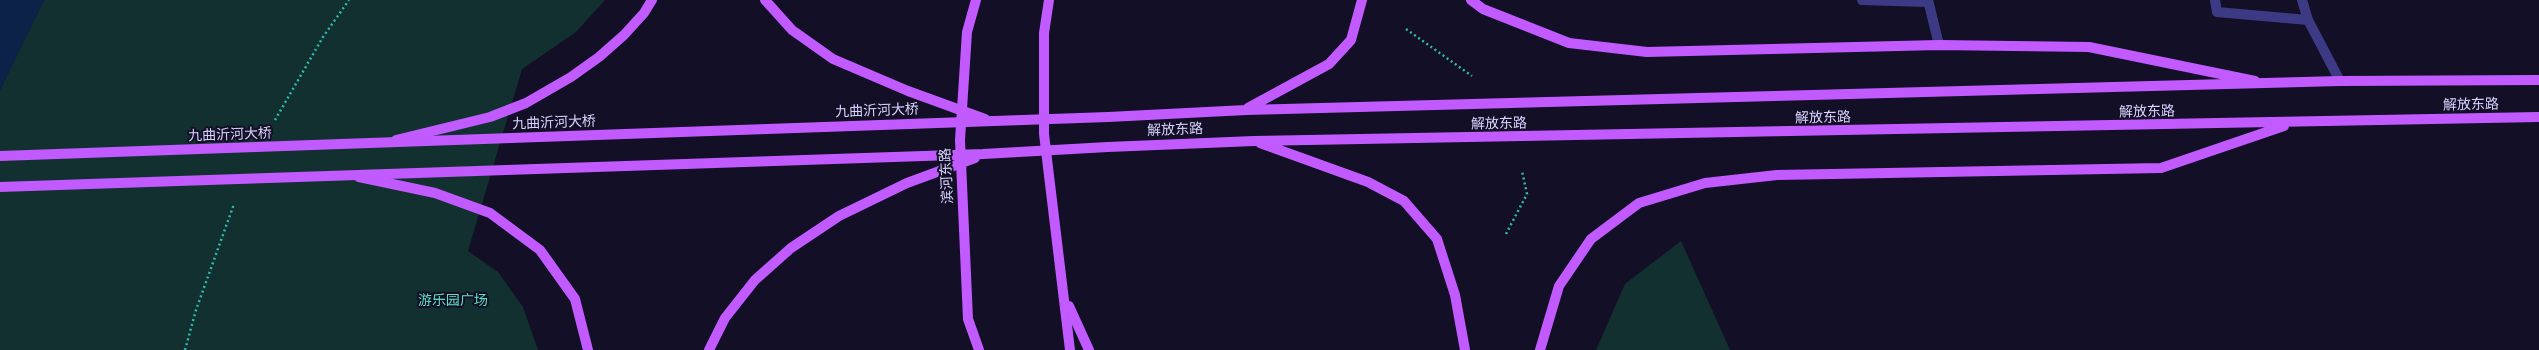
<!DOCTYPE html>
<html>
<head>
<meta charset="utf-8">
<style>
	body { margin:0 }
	canvas { display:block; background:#130f26 }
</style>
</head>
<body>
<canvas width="2539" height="350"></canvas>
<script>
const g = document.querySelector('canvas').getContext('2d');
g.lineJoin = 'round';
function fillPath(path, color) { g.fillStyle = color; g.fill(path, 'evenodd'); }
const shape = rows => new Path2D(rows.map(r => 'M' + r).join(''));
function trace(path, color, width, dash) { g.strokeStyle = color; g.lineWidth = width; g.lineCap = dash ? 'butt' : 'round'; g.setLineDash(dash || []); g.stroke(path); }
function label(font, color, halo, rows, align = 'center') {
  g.font = font + ' "Open Sans","Noto Sans SC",sans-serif'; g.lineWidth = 4; g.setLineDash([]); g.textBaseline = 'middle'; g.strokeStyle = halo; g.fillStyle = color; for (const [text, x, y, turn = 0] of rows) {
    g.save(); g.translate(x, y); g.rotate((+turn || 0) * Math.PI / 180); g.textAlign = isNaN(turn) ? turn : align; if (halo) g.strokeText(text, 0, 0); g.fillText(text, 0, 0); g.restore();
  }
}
fillPath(shape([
	[44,0,605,0,576,32,522,69,468,251,498,272,523,307,538,350,0,350,0,90],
	[1681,241,1730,350,1596,350,1625,284]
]), '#12302f');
fillPath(shape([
	[0,0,44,0,0,90]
]), '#0c2248');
trace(shape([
	[1406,29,1472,76],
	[275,120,323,37,349,0],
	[1506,234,1527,194,1522,171],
	[185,350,196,310,234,204]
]), '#2fb8b0', 2.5, [2, 3]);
trace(shape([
	[1862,0,1928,2],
	[2215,0,2217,12,2308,20],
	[2302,0,2308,20,2340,81]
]), '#3d3a85', 10);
trace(shape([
	[1928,0,1939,45]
]), '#3d3a85', 10);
trace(shape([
	[976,0,967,32,960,140,968,319,979,350],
	[1049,0,1044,33,1044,134,1070,350],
	[1471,0,1483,9,1569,43,1647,52,1939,45,2089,47,2255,81],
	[1248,108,1329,64,1351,40,1362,0],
	[1108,117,1246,110,2340,81,2539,80],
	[396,140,490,117,526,103,571,77,599,57,624,35,644,13,652,0],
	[1260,143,1368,182,1404,201,1437,239,1455,295,1465,350],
	[1108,147,1254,141,2539,117],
	[359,177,435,193,490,213,540,250,575,299,588,350],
	[1069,306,1089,350],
	[1540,350,1559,286,1591,239,1639,203,1705,183,1777,175,2161,168,2284,126]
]), '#c25bff', 10);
trace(shape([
	[765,0,792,30,833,59,908,91,985,119],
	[0,156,1108,117],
	[0,187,983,154,1108,147],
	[709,350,725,318,755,280,791,248,839,216,907,183,975,158]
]), '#c25bff', 10);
label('14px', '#d9d4ff', '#130f26', [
	["解放东路",2471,105,-1],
	["九曲沂河大桥",877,111,-2],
	["解放东路",2147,112,-1],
	["解放东路",1823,118,-1],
	["九曲沂河大桥",554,123,-2],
	["解放东路",1499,124,-1],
	["解放东路",1175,130,-2],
	["九曲沂河大桥",230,135,-2],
	["滨河东路",947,176,-93]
]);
label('14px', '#5fe0c0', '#130f26', [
	["游乐园广场",453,301]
]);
</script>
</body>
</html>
